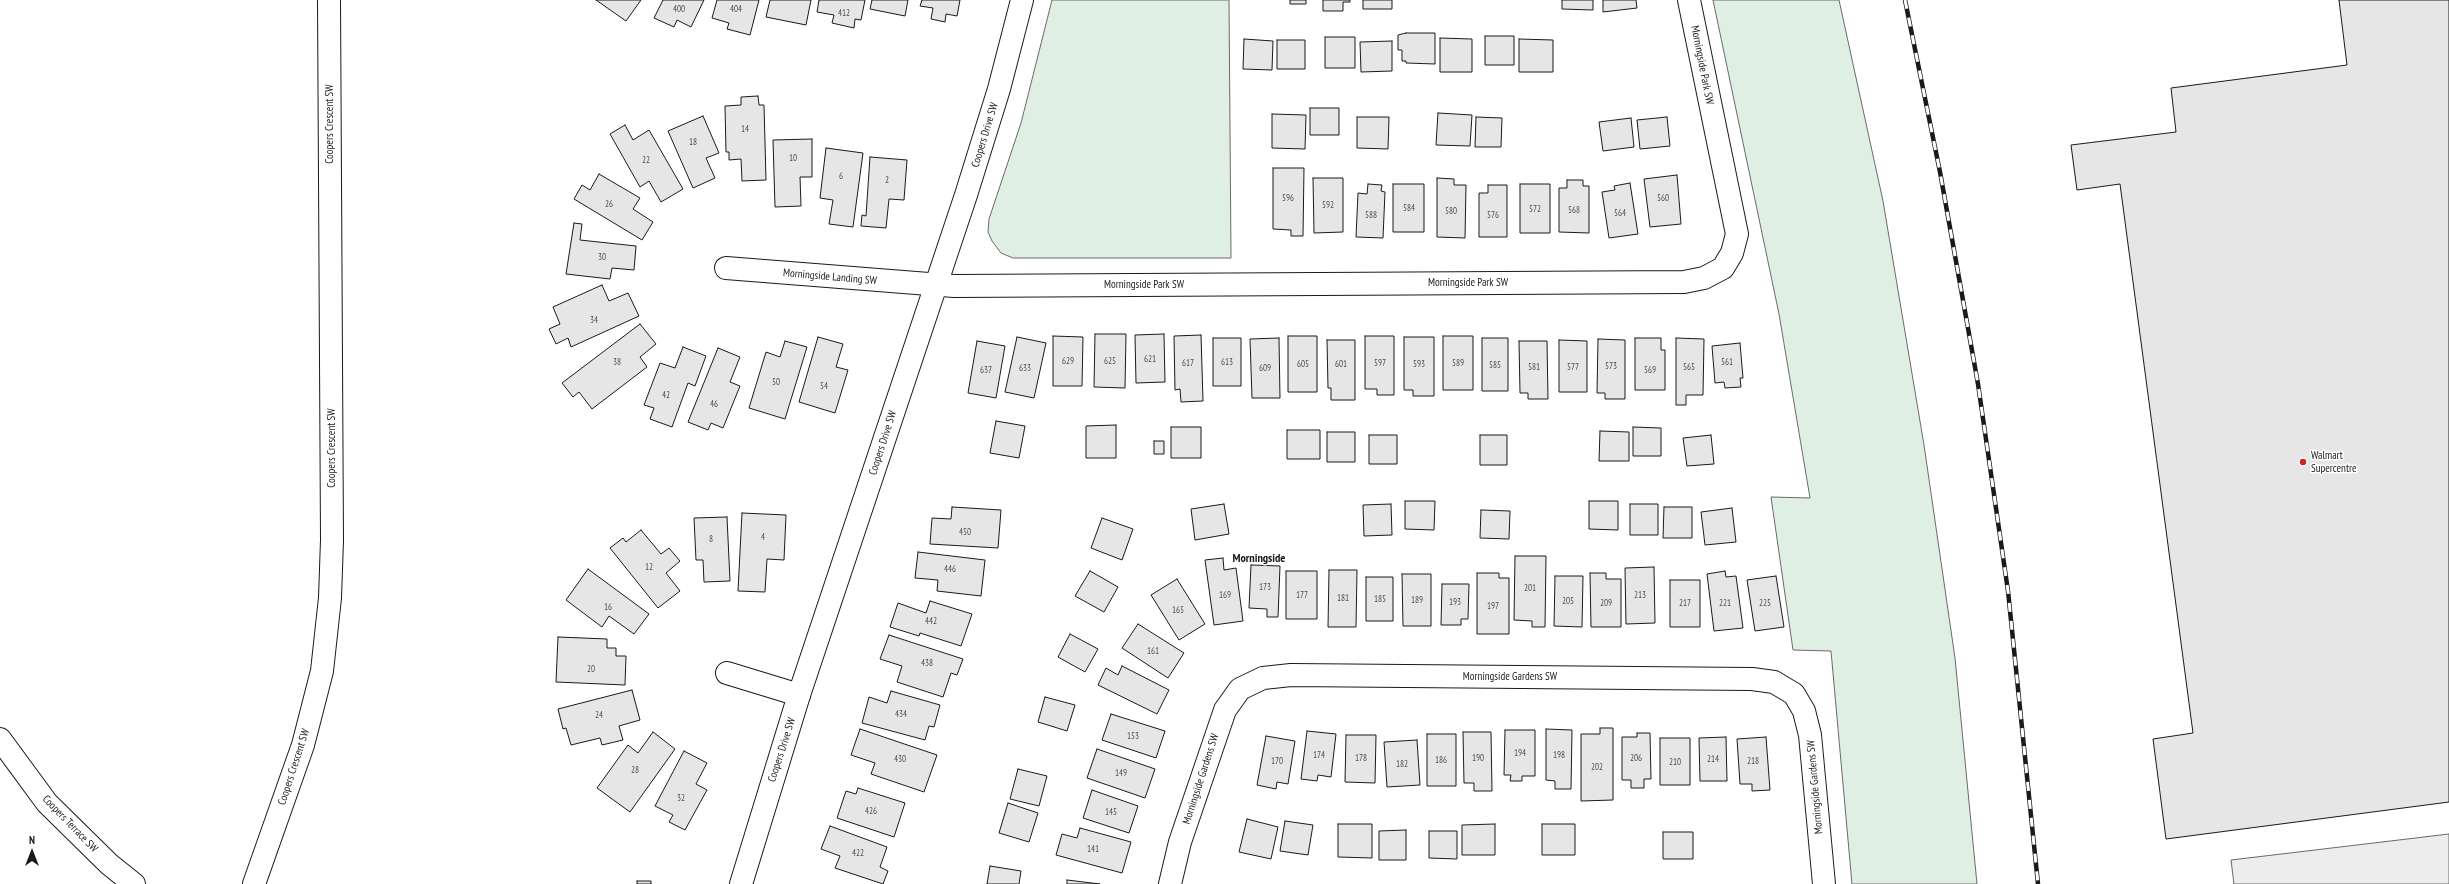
<!DOCTYPE html>
<html>
<head>
<meta charset="utf-8">
<style>
	body { margin:0 }
	#map { position:relative; width:2449px; height:884px; overflow:hidden; background:#fff; font-family:"PT Sans Narrow",sans-serif }
	canvas { display:block }
	.north { position:absolute; left:12px; top:832px; width:40px; height:40px; -webkit-text-stroke:3px #fff; paint-order:stroke; rotate:0deg; font-size:11px; font-weight:700; line-height:16px; text-align:center; color:#1a1a1a }
	.north::after { content:''; display:block; margin:auto; width:14px; height:18px; background:#1a1a1a; clip-path:polygon(50% 0,100% 100%,50% 72%,0 100%) }
</style>
</head>
<body>
<div id="map">
<canvas width="2449" height="884"></canvas>
<div class="north">N</div>
</div>
<script>
const g = document.querySelector('canvas').getContext('2d');
g.lineJoin = 'round';
function fillPath(path, color) { g.fillStyle = color; g.fill(path, 'evenodd'); }
const shape = rows => new Path2D(rows.map(r => 'M' + r).join(''));
function trace(path, color, width, dash) { g.strokeStyle = color; g.lineWidth = width; g.lineCap = dash ? 'butt' : 'round'; g.setLineDash(dash || []); g.stroke(path); }
function label(font, color, halo, rows, align = 'center') {
  g.font = font + ' "PT Sans Narrow",sans-serif'; g.lineWidth = 3; g.setLineDash([]); g.textBaseline = 'middle'; g.strokeStyle = halo; g.fillStyle = color; for (const [text, x, y, turn = 0] of rows) {
    g.save(); g.translate(x, y); g.rotate((+turn || 0) * Math.PI / 180); g.textAlign = isNaN(turn) ? turn : align; if (halo) g.strokeText(text, 0, 0); g.fillText(text, 0, 0); g.restore();
  }
}
const green = shape([
	[1052,0,1229,0,1231,258,1013,258,1001,253,992,241,988,232,989,219,1021,123,1052,0],
	[1713,0,1839,0,1883,201,1924,445,1955,658,1977,884,1852,884,1831,651,1793,650,1771,497,1810,498,1779,314,1713,0]
]);
fillPath(green, '#e0efe3');
trace(green, '#6a6a6a', 1);
const parking = shape([
	[2449,834,2449,884,2234,884,2231,860,2449,834]
]);
fillPath(parking, '#ededed');
trace(parking, '#6a6a6a', 1);
const building = shape([
	[596,0,641,0,626,21,596,0],
	[663,0,704,0,691,27,677,20,674,27,654,18,663,0],
	[717,0,759,0,750,35,727,29,729,23,712,18,717,0],
	[770,0,811,0,806,25,766,17,770,0],
	[819,0,865,0,861,20,855,19,854,28,832,23,834,15,817,12,819,0],
	[872,0,908,0,905,16,870,9,872,0],
	[922,0,960,0,957,16,946,14,945,22,931,19,933,8,920,6,922,0],
	[1290,0,1306,0,1306,4,1290,4,1290,0],
	[1323,0,1350,0,1350,2,1343,2,1343,11,1323,11,1323,0],
	[1363,0,1392,0,1392,9,1363,9,1363,0],
	[1562,0,1593,0,1593,10,1562,9,1562,0],
	[1603,0,1636,0,1637,8,1603,12,1603,0],
	[2339,0,2449,0,2449,802,2166,839,2153,739,2193,733,2120,184,2077,190,2071,145,2176,132,2171,88,2347,65,2339,0],
	[1406,33,1435,33,1435,64,1406,63,1406,61,1402,61,1402,50,1398,50,1398,35,1406,33],
	[1485,36,1514,36,1514,65,1485,65,1485,36],
	[1325,37,1355,37,1355,68,1325,68,1325,37],
	[1440,38,1472,39,1472,72,1440,72,1440,38],
	[1244,39,1273,41,1272,70,1243,69,1244,39],
	[1519,39,1553,40,1553,72,1519,72,1519,39],
	[1277,40,1305,40,1305,69,1277,69,1277,40],
	[1392,41,1392,71,1361,72,1360,42,1392,41],
	[758,96,759,105,764,105,766,180,742,181,741,159,729,160,729,152,726,152,725,106,741,105,741,97,758,96],
	[1310,108,1339,108,1339,135,1310,135,1310,108],
	[1438,113,1472,115,1470,146,1436,145,1438,113],
	[1272,114,1306,115,1305,149,1272,148,1272,114],
	[703,116,719,153,706,158,715,178,693,188,668,131,703,116],
	[1357,117,1389,117,1388,149,1357,148,1357,117],
	[1476,117,1502,118,1501,147,1475,147,1476,117],
	[1667,117,1670,146,1640,149,1637,120,1667,117],
	[1631,118,1634,147,1603,151,1599,122,1631,118],
	[625,125,633,140,649,130,683,189,661,202,649,181,640,187,610,134,625,125],
	[812,139,812,177,800,177,801,206,775,207,773,140,812,139],
	[826,148,863,153,853,227,829,224,833,200,820,198,826,148],
	[870,157,907,160,904,200,889,199,886,228,861,226,862,215,866,216,870,157],
	[1273,168,1304,168,1303,236,1291,236,1291,230,1273,229,1273,168],
	[599,174,640,198,633,209,653,222,642,240,574,199,582,185,590,190,599,174],
	[1677,175,1681,224,1650,227,1644,179,1677,175],
	[1313,178,1343,178,1343,232,1314,233,1313,178],
	[1437,178,1454,179,1454,185,1466,185,1465,238,1437,237,1437,178],
	[1567,180,1583,180,1583,186,1589,186,1589,233,1559,232,1559,188,1567,188,1567,180],
	[1630,183,1638,234,1609,238,1602,192,1615,190,1614,186,1630,183],
	[1368,184,1382,185,1381,191,1385,192,1383,238,1356,237,1358,193,1367,194,1368,184],
	[1393,184,1424,184,1424,232,1393,232,1393,184],
	[1520,184,1550,184,1550,233,1520,233,1520,184],
	[1488,185,1507,185,1507,237,1479,237,1479,193,1488,193,1488,185],
	[574,223,582,224,580,240,636,246,634,270,612,268,610,279,566,274,574,223],
	[602,285,609,301,628,293,639,316,571,347,568,338,556,344,549,329,560,324,553,307,602,285],
	[640,324,656,344,640,357,647,367,592,409,579,392,573,397,562,383,640,324],
	[1095,334,1126,334,1125,388,1094,387,1095,334],
	[1164,334,1165,382,1136,383,1135,335,1164,334],
	[1201,335,1203,401,1181,402,1180,389,1175,390,1174,336,1201,335],
	[1053,336,1083,337,1082,386,1053,386,1053,336],
	[1288,336,1317,336,1317,392,1288,392,1288,336],
	[1365,336,1394,336,1394,395,1377,395,1377,389,1365,389,1365,336],
	[1443,336,1473,336,1473,390,1443,390,1443,336],
	[818,337,843,344,836,367,848,370,835,413,799,402,818,337],
	[1017,337,1046,343,1034,398,1005,392,1017,337],
	[1404,337,1434,337,1434,396,1413,396,1413,390,1404,390,1404,337],
	[1213,338,1241,338,1241,386,1213,386,1213,338],
	[1279,338,1280,398,1252,398,1250,339,1279,338],
	[1482,338,1508,338,1508,391,1482,391,1482,338],
	[1635,338,1661,338,1661,350,1665,350,1665,390,1635,390,1635,338],
	[1676,338,1704,339,1703,395,1686,395,1686,405,1676,405,1676,338],
	[1598,339,1625,340,1625,399,1605,399,1605,393,1597,393,1598,339],
	[1327,340,1355,340,1355,400,1331,400,1331,388,1328,388,1327,340],
	[1559,340,1587,341,1587,392,1559,392,1559,340],
	[785,341,807,347,785,419,749,408,766,352,780,357,785,341],
	[977,341,1005,346,996,398,968,393,977,341],
	[1519,341,1547,341,1548,399,1528,399,1528,393,1520,393,1519,341],
	[1740,343,1743,378,1740,378,1741,387,1725,388,1724,382,1715,383,1712,346,1740,343],
	[683,347,706,356,695,386,688,383,672,427,650,419,654,408,644,405,660,363,675,368,683,347],
	[718,348,740,357,730,382,740,386,723,428,711,423,708,430,688,422,718,348],
	[996,421,1025,426,1019,458,990,453,996,421],
	[1116,425,1116,458,1086,458,1086,426,1116,425],
	[1171,427,1201,427,1201,458,1171,458,1171,427],
	[1633,427,1661,428,1661,456,1633,456,1633,427],
	[1287,430,1320,430,1320,459,1287,459,1287,430],
	[1600,431,1629,432,1629,461,1599,461,1600,431],
	[1327,432,1355,432,1355,462,1327,462,1327,432],
	[1369,435,1397,435,1397,464,1369,464,1369,435],
	[1480,435,1507,435,1507,465,1480,465,1480,435],
	[1711,435,1714,464,1687,466,1683,438,1711,435],
	[1154,441,1164,441,1164,454,1154,454,1154,441],
	[1405,501,1435,501,1434,530,1405,529,1405,501],
	[1589,501,1618,501,1618,530,1589,529,1589,501],
	[1224,504,1229,534,1195,540,1191,509,1224,504],
	[1391,504,1392,535,1364,536,1363,505,1391,504],
	[1630,504,1658,504,1658,535,1630,535,1630,504],
	[952,507,1001,510,998,548,930,544,932,518,951,519,952,507],
	[1664,507,1692,507,1692,538,1663,538,1664,507],
	[1732,508,1736,542,1705,545,1701,512,1732,508],
	[1481,510,1510,511,1509,539,1480,538,1481,510],
	[742,513,786,515,784,560,767,559,765,592,738,591,742,513],
	[727,517,730,581,704,582,703,560,696,560,694,518,727,517],
	[1102,518,1133,529,1122,560,1091,548,1102,518],
	[641,530,661,554,669,548,680,561,666,573,680,591,658,608,610,548,623,538,626,542,641,530],
	[918,552,985,560,981,596,937,591,938,580,915,578,918,552],
	[1515,556,1546,556,1545,627,1532,627,1532,621,1514,620,1515,556],
	[1223,558,1224,570,1236,568,1243,621,1214,625,1205,560,1223,558],
	[1251,565,1280,566,1278,617,1267,617,1267,609,1249,608,1251,565],
	[1654,567,1655,623,1626,624,1625,568,1654,567],
	[588,569,649,614,634,634,609,616,602,627,566,600,588,569],
	[1329,570,1357,570,1356,627,1328,627,1329,570],
	[1090,571,1118,587,1104,612,1075,596,1090,571],
	[1286,571,1317,571,1317,619,1286,619,1286,571],
	[1725,571,1726,577,1736,576,1743,628,1714,631,1707,574,1725,571],
	[1477,573,1499,573,1499,578,1509,578,1509,634,1477,634,1477,573],
	[1590,573,1606,573,1606,579,1621,579,1621,627,1591,627,1590,573],
	[1402,574,1431,574,1431,626,1403,626,1402,574],
	[1555,576,1583,576,1582,627,1554,626,1555,576],
	[1776,576,1784,627,1755,631,1747,580,1776,576],
	[1366,577,1393,577,1393,621,1366,621,1366,577],
	[1177,579,1205,624,1179,640,1151,595,1177,579],
	[1670,580,1700,580,1700,627,1670,627,1670,580],
	[1442,584,1469,584,1468,619,1461,619,1461,625,1441,625,1442,584],
	[930,601,972,614,961,646,920,633,919,636,890,627,898,603,926,613,930,601],
	[1138,624,1184,653,1168,678,1122,648,1138,624],
	[1070,634,1098,649,1085,672,1058,657,1070,634],
	[889,635,963,659,957,675,951,673,943,697,897,682,902,666,880,659,889,635],
	[558,637,607,639,607,648,616,648,616,656,626,656,625,685,556,682,558,637],
	[1122,666,1169,690,1157,714,1098,685,1106,668,1118,675,1122,666],
	[632,690,640,720,619,726,623,740,602,745,600,738,571,745,566,728,563,729,558,709,632,690],
	[891,691,940,705,934,727,929,726,925,740,862,723,869,697,887,703,891,691],
	[1045,697,1075,705,1067,731,1038,722,1045,697],
	[1111,714,1165,731,1156,758,1102,740,1111,714],
	[1600,728,1613,728,1613,800,1581,801,1581,734,1600,734,1600,728],
	[860,729,937,755,924,792,871,774,875,763,851,755,860,729],
	[1546,729,1572,730,1571,789,1555,789,1555,781,1546,780,1546,729],
	[1505,730,1535,730,1535,776,1522,776,1522,781,1510,781,1511,775,1504,775,1505,730],
	[1307,731,1336,734,1331,777,1318,775,1317,781,1301,779,1307,731],
	[653,732,675,749,630,812,597,788,628,745,638,753,653,732],
	[1463,732,1491,732,1492,791,1474,791,1474,783,1464,783,1463,732],
	[1637,733,1650,733,1651,779,1644,779,1644,788,1631,788,1631,780,1622,780,1622,737,1637,737,1637,733],
	[1427,734,1456,734,1456,786,1427,786,1427,734],
	[1346,735,1376,735,1375,783,1345,782,1346,735],
	[1266,736,1295,741,1288,784,1277,782,1276,789,1257,785,1266,736],
	[1726,737,1727,781,1700,781,1699,738,1726,737],
	[1766,737,1770,790,1752,791,1752,784,1740,784,1737,739,1766,737],
	[1660,738,1690,738,1690,785,1660,785,1660,738],
	[1417,740,1420,785,1387,787,1384,742,1417,740],
	[1097,749,1155,769,1145,798,1087,778,1097,749],
	[684,751,707,763,696,784,707,790,685,830,669,822,673,815,655,806,684,751],
	[1018,769,1047,776,1039,806,1010,799,1018,769],
	[858,788,905,803,894,837,837,818,846,791,856,794,858,788],
	[1092,790,1138,806,1129,833,1083,818,1092,790],
	[1008,803,1038,813,1029,842,999,833,1008,803],
	[1247,819,1278,827,1271,859,1239,852,1247,819],
	[1285,821,1313,825,1308,855,1280,851,1285,821],
	[1338,824,1372,824,1372,858,1338,857,1338,824],
	[1495,824,1495,855,1462,855,1462,825,1495,824],
	[1542,824,1575,824,1575,855,1542,855,1542,824],
	[830,826,887,847,880,867,888,871,883,884,835,868,840,856,821,849,830,826],
	[1080,828,1131,842,1122,873,1056,855,1062,834,1077,838,1080,828],
	[1406,830,1406,860,1379,860,1379,831,1406,830],
	[1429,831,1457,831,1457,859,1429,858,1429,831],
	[1663,832,1693,832,1693,859,1663,859,1663,832],
	[990,866,1021,871,1019,884,987,884,990,866],
	[1067,880,1100,884,1067,884,1067,880],
	[637,881,651,881,651,884,637,884,637,881]
]);
fillPath(building, '#e6e6e6');
trace(building, '#1a1a1a', 1);
const minor = shape([
	[726,268,954,286,1684,282,1704,278,1723,268,1732,253,1737,234,1689,0],
	[727,673,799,695],
	[0,739,47,803,109,864,134,884],
	[254,884,303,745,322,671,330,598,332,540,329,0],
	[1170,884,1180,842,1225,710,1240,689,1263,678,1291,675,1752,679,1774,682,1794,694,1804,711,1810,735,1824,884]
]);
const tertiary = shape([
	[741,884,799,695,966,195,999,89,1022,0]
]);
trace(minor, '#1a1a1a', 24);
trace(tertiary, '#1a1a1a', 24);
trace(minor, '#fff', 22);
trace(tertiary, '#fff', 22);
const rail = shape([
	[1905,0,1940,172,1978,384,2008,591,2038,884]
]);
trace(rail, '#1a1a1a', 4.5);
trace(rail, '#fff', 3, [9]);
for (const [x, y, r, color] of [
	[2303,462,4,"#c62828"]
]) { const dot = new Path2D(); dot.arc(x, y, r, 0, 2 * Math.PI); g.fillStyle = color; g.fill(dot); trace(dot, '#fff', 1.5); }
label('9px', '#4d4d4d', null, [
	["400",679,9],
	["404",736,9],
	["412",844,13],
	["14",745,129],
	["18",693,142],
	["10",793,158],
	["22",646,160],
	["6",841,176],
	["2",887,180],
	["596",1288,198],
	["560",1663,198],
	["26",609,204],
	["592",1328,205],
	["584",1409,208],
	["572",1535,209],
	["568",1574,210],
	["580",1451,211],
	["564",1620,213],
	["588",1371,215],
	["576",1493,215],
	["30",602,257],
	["34",594,320],
	["621",1150,359],
	["629",1068,361],
	["625",1110,361],
	["38",617,362],
	["613",1227,362],
	["561",1727,362],
	["617",1188,363],
	["597",1380,363],
	["589",1458,363],
	["605",1303,364],
	["601",1341,364],
	["593",1419,364],
	["585",1495,365],
	["573",1611,366],
	["581",1534,367],
	["577",1573,367],
	["565",1689,367],
	["633",1025,368],
	["609",1265,368],
	["637",986,370],
	["569",1650,370],
	["50",776,382],
	["54",824,386],
	["42",666,395],
	["46",714,404],
	["450",965,532],
	["4",763,537],
	["8",711,539],
	["12",649,567],
	["446",950,569],
	["173",1265,587],
	["201",1530,588],
	["169",1225,595],
	["177",1302,595],
	["213",1640,595],
	["181",1343,598],
	["185",1380,599],
	["189",1417,600],
	["205",1568,601],
	["193",1455,602],
	["209",1606,603],
	["217",1685,603],
	["221",1725,603],
	["225",1765,603],
	["197",1493,606],
	["16",608,607],
	["165",1178,610],
	["442",931,621],
	["161",1153,651],
	["438",927,663],
	["20",591,669],
	["434",901,714],
	["24",599,715],
	["153",1133,736],
	["194",1520,753],
	["174",1319,755],
	["198",1559,755],
	["178",1361,758],
	["190",1478,758],
	["206",1636,758],
	["430",900,759],
	["214",1713,759],
	["186",1441,760],
	["170",1277,761],
	["218",1753,761],
	["210",1675,762],
	["182",1402,764],
	["202",1597,767],
	["28",635,770],
	["149",1121,773],
	["32",681,798],
	["426",871,811],
	["145",1111,812],
	["141",1093,849],
	["422",858,853]
]);
label('11px', '#1a1a1a', '#fff', [
	["Morningside Park SW",1702,65,79],
	["Coopers Crescent SW",330,124,-90],
	["Coopers Drive SW",985,135,-73],
	["Morningside Landing SW",830,277,5],
	["Morningside Park SW",1468,283],
	["Morningside Park SW",1144,285],
	["Coopers Drive SW",883,443,-72],
	["Coopers Crescent SW",332,448,-90],
	["Morningside Gardens SW",1510,677],
	["Coopers Drive SW",782,750,-72],
	["Coopers Crescent SW",294,767,-72],
	["Morningside Gardens SW",1201,779,-72],
	["Morningside Gardens SW",1815,787,-95],
	["Coopers Terrace SW",70,824,46]
]);
label('11px', '#1a1a1a', '#fff', [
	["Walmart",2311,456],
	["Supercentre",2311,469]
], 'left');
label('bold 12px', '#1a1a1a', '#fff', [
	["Morningside",1259,559]
]);
</script>
</body>
</html>
